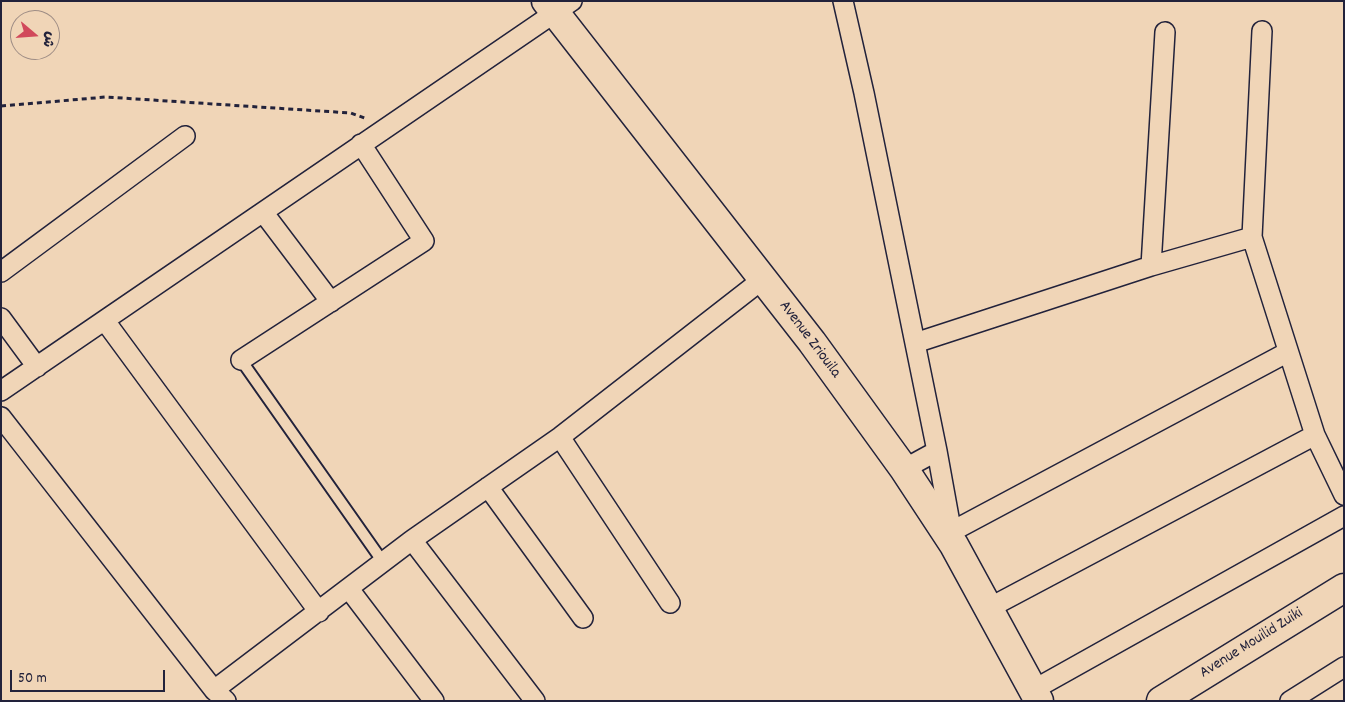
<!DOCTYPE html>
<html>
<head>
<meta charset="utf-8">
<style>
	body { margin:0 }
	#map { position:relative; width:1345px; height:702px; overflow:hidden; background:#f0d5b7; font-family:Dekko,"Playpen Sans Arabic",sans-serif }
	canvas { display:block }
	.frame { position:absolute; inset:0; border:2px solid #22223b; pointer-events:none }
	.north { position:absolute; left:10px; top:10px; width:50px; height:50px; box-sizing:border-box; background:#f0d5b7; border:1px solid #9e8d85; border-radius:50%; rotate:108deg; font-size:14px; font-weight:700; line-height:20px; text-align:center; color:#22223b }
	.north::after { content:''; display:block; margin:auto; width:18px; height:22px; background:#d1495b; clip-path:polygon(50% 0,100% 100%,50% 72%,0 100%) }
	.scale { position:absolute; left:10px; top:670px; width:155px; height:22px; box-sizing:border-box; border:2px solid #22223b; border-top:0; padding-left:6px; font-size:15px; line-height:18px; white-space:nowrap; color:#22223b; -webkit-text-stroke:4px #f0d5b7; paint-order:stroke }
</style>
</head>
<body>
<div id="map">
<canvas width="1345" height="702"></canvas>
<div class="frame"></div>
<div class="north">ش</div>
<div class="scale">50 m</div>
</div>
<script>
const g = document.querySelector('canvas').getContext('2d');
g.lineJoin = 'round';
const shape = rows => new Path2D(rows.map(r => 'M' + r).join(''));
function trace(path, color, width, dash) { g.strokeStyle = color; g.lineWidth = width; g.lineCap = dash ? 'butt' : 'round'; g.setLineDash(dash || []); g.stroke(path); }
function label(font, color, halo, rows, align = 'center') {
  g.font = font + ' Dekko,sans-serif'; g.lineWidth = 4; g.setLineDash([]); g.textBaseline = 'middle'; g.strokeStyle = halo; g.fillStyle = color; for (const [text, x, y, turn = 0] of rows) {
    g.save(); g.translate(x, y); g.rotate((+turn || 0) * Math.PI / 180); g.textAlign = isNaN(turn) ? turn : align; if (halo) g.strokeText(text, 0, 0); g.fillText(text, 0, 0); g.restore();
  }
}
const lane = shape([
	[241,360,383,562]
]);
const street = shape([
	[843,1,864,93,937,451,952,534],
	[1262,31,1252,237,1315,435,1344,495],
	[263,212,331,302],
	[1151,266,1165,32],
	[1,272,185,136],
	[1,318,37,367],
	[105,321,319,612],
	[915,343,1151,266,1252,237],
	[241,360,424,241,361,144],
	[1,391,572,1],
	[1,417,214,690,226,701],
	[560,437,670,603],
	[904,469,937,451],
	[488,487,583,618],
	[947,534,1288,352],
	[412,540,535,701],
	[349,589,434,701],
	[989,608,1315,435],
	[214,690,412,540,560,437,763,279],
	[1033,690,1344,516],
	[1290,701,1344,667]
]);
const secondary = shape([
	[546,1,812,342,904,469,954,545,1039,701]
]);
const primary = shape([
	[1161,701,1344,588]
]);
trace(lane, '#22223b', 14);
trace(street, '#22223b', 22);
trace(secondary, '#22223b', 31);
trace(primary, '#22223b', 31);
trace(shape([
	[1,106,106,97,351,113,367,119]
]), '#22223b', 3, [5, 4]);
trace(lane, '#f0d5b7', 10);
trace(street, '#f0d5b7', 19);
trace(secondary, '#f0d5b7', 28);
trace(primary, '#f0d5b7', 28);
label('16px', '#22223b', '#f0d5b7', [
	["Avenue Zriouila",809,340,53],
	["Avenue Mouilid Zuiki",1252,644,-32]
]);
</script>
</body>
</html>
